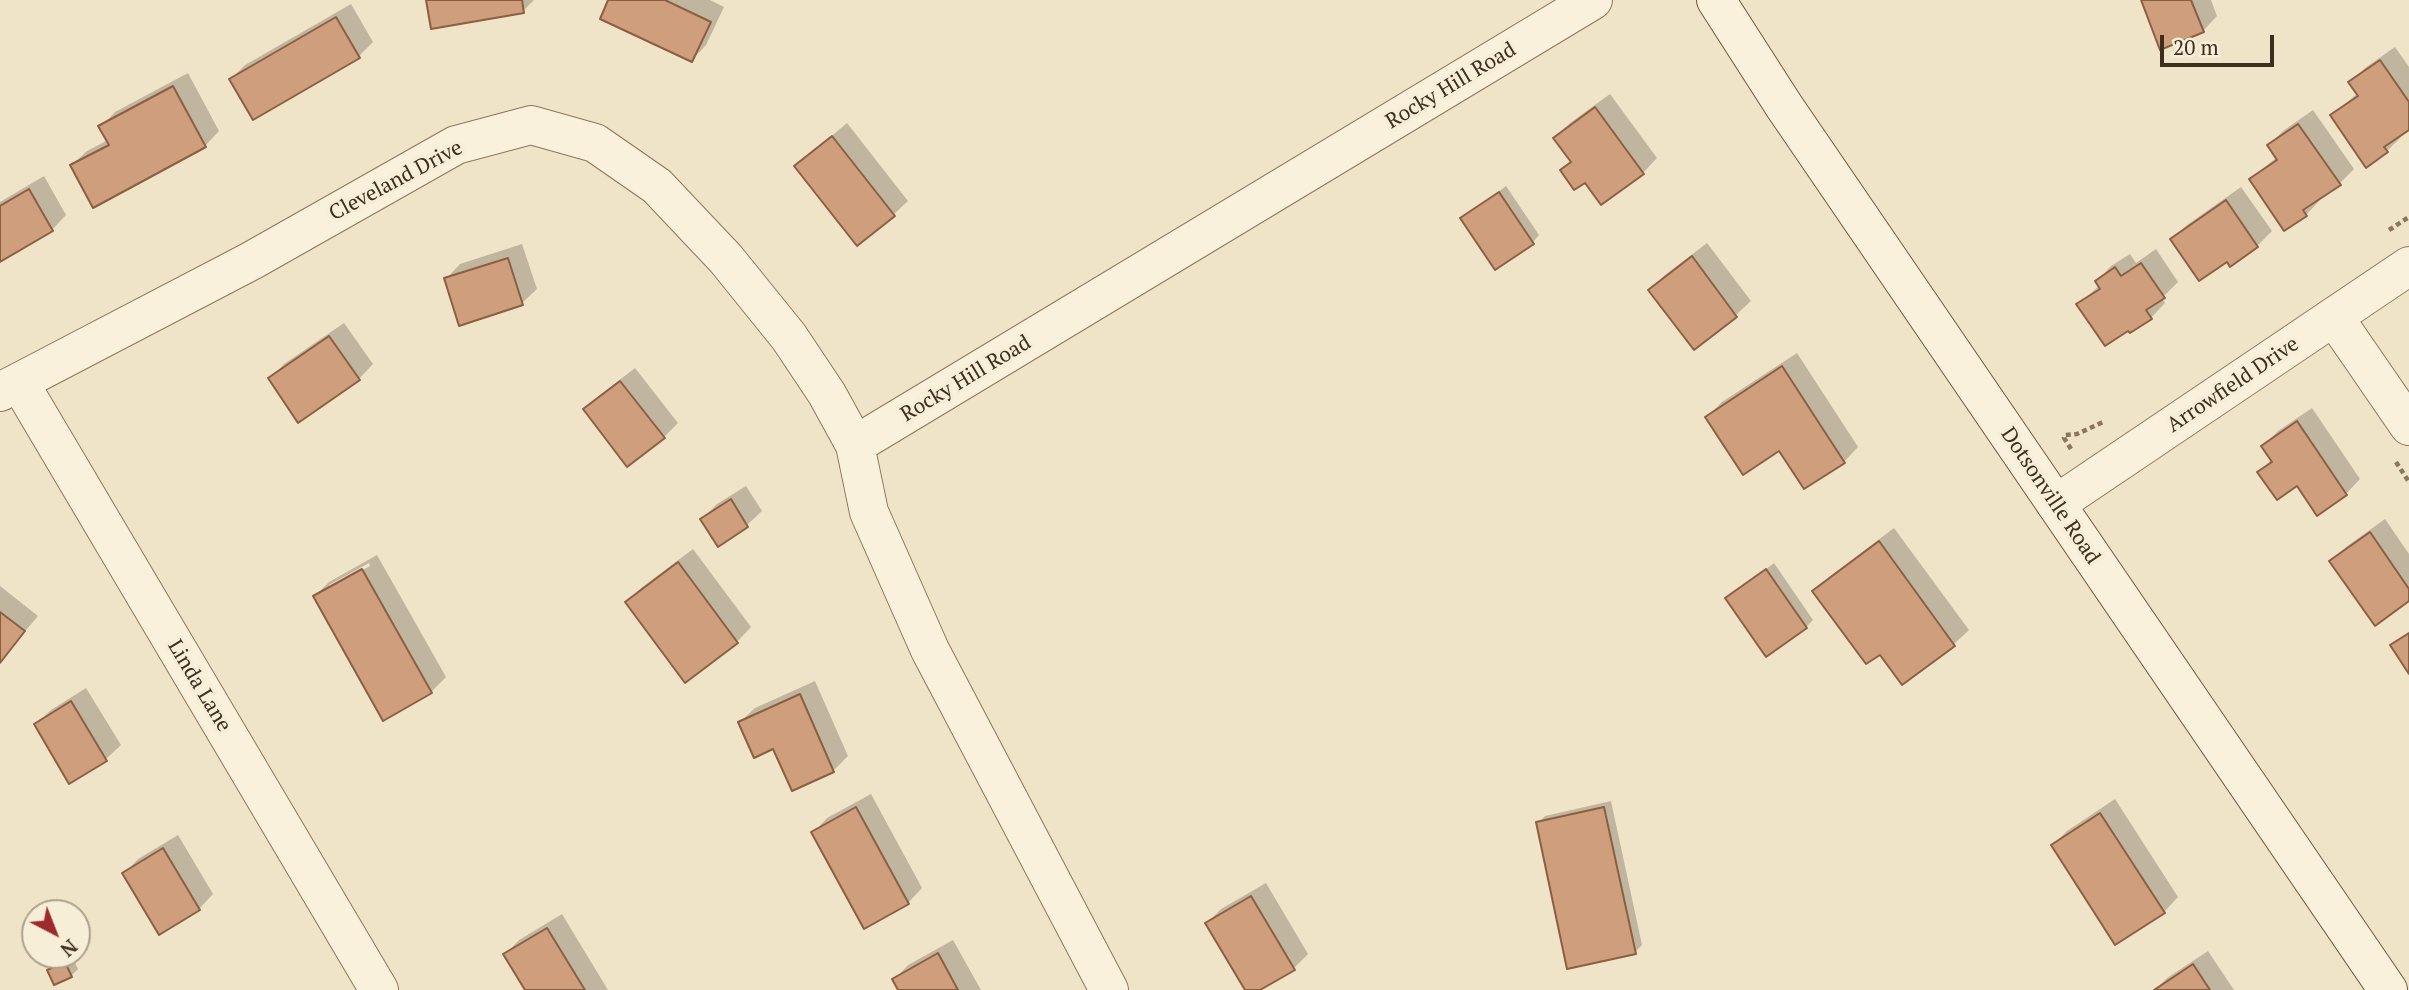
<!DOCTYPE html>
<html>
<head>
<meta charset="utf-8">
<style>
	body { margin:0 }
	#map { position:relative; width:2409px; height:990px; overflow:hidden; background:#f0e4c8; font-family:"PT Serif",serif }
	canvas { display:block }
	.north { position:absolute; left:21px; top:899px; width:70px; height:70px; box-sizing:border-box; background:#f7eed8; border:2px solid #ada18e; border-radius:50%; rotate:138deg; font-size:19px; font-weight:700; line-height:28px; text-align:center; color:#3d2e20 }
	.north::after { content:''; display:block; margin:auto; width:24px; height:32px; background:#9e2a2b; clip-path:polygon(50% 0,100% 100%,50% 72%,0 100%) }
	.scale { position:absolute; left:2160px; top:35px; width:114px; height:32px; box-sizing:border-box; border:4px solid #3d2e20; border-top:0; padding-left:9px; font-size:21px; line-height:24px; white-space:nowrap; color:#3d2e20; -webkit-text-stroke:5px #f7eed8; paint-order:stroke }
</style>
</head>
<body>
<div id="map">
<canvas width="2409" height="990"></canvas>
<div class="north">N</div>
<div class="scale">20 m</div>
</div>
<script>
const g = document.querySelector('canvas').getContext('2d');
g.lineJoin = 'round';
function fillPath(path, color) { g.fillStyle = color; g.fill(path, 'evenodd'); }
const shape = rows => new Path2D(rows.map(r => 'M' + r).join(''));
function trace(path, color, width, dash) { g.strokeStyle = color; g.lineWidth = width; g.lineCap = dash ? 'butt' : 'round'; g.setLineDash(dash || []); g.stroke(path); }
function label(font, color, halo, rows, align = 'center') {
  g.font = font + ' "PT Serif",serif'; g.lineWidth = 7; g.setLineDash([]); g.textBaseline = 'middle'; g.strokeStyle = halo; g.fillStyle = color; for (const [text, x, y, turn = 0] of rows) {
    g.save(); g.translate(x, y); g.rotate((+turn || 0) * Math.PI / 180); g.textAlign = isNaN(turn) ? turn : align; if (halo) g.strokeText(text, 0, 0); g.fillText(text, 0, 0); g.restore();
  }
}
fillPath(shape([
	[428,0,534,0,523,11],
	[610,0,710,0,724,7,706,45,692,60],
	[2143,0,2211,0,2217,16,2203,31],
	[351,4,373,42,358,57,231,79,245,65],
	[2395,47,2409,67,2409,128,2400,134,2401,137,2387,151,2332,115,2358,93,2351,82,2365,68],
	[188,73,219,131,205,146,72,165,87,151,108,140,101,127,115,112],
	[1610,94,1657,158,1643,173,1585,180,1562,170,1572,160,1555,138,1570,123],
	[2313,110,2354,169,2339,184,2318,198,2320,200,2306,215,2251,179,2277,157,2269,145,2283,131],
	[847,123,908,201,893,215,796,166],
	[44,176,66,215,52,230,0,260,0,202],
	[1506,186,1539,235,1533,242,1462,219],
	[2241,187,2272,231,2257,246,2231,264,2228,259,2172,239,2187,225],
	[1707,243,1751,301,1736,315,1694,347,1651,290,1665,275],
	[522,244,537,289,522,303,446,279,460,264],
	[2156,249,2178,282,2162,298,2165,303,2151,318,2079,304,2100,285,2097,281,2111,266,2130,254,2136,263],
	[344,323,373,364,359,379,270,379,284,364],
	[1797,353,1858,447,1844,462,1779,449,1707,417,1722,402],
	[635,368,678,423,664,437,585,409,600,395],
	[2312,408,2360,479,2346,494,2297,484,2259,472,2272,459,2263,446,2278,431],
	[746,486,762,511,747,525,718,544,702,519,717,504],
	[2385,519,2409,554,2409,599,2332,561,2346,547],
	[1894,528,1969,630,1954,644,1902,682,1880,652,1814,591,1829,577],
	[693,549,751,627,737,642,627,602,641,588],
	[377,555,446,677,431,692,315,596,329,582],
	[369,563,370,566,329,589,329,585],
	[1774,563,1813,620,1806,627,1727,598],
	[0,586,38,616,0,661],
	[815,681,848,756,833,771,793,789,774,747,740,722,755,708],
	[86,688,121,745,106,759,70,781,36,724,51,710],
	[871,794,922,888,908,903,813,833,827,818],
	[2115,799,2178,897,2164,912,2053,845,2067,831],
	[1611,801,1642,945,1635,952,1538,823,1545,816],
	[178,835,213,894,199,909,124,874,138,859],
	[1266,883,1308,954,1294,968,1257,990,1247,990,1207,923,1221,909],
	[562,914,608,990,527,990,505,955,519,940],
	[953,940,981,990,900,990,894,980,908,965],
	[2208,951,2234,990,2155,990,2167,978],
	[72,956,78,969,71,976,49,971,56,964]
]), '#0003');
const building = shape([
	[426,0,522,0,524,13,431,29,426,0],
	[608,0,665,0,711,22,692,62,600,19,608,0],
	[2141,0,2191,0,2204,32,2160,50,2141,0],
	[336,17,360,58,253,120,229,79,336,17],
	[2380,60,2409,102,2409,130,2384,147,2388,152,2366,168,2330,115,2358,96,2348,82,2380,60],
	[173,86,206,147,93,208,70,165,109,145,98,126,173,86],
	[1595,107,1644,174,1601,205,1585,183,1574,190,1560,170,1571,162,1553,138,1595,107],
	[2298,124,2341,185,2303,210,2307,216,2284,231,2249,179,2277,160,2267,145,2298,124],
	[832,136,895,216,857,246,794,166,832,136],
	[29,189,53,231,0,262,0,206,29,189],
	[1499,192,1534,244,1495,270,1460,218,1499,192],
	[2226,200,2258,247,2230,267,2227,262,2199,281,2170,239,2226,200],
	[1692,256,1737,317,1694,350,1648,290,1692,256],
	[508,258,523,305,459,326,444,278,508,258],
	[2141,263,2165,298,2146,310,2152,319,2130,333,2128,331,2105,346,2076,304,2100,289,2095,281,2115,267,2121,276,2141,263],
	[329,336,360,380,298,423,268,378,329,336],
	[1782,366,1845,463,1804,489,1779,451,1743,475,1705,417,1782,366],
	[620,381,665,438,627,467,583,409,620,381],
	[2297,421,2347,495,2317,516,2297,486,2277,500,2257,472,2272,462,2261,446,2297,421],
	[731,499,748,527,718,547,700,519,731,499],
	[2370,532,2409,589,2409,601,2375,626,2329,561,2370,532],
	[1879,541,1955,646,1902,685,1880,655,1866,664,1812,591,1879,541],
	[678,562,738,643,685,683,625,602,678,562],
	[362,569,432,693,383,721,313,596,362,569],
	[1766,569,1807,628,1766,657,1725,598,1766,569],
	[0,612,25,631,0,663,0,612],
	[2409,633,2409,674,2390,645,2409,633],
	[800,694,834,772,792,791,773,749,754,758,738,722,800,694],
	[71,701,107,761,69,784,34,724,71,701],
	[856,807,909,904,864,929,811,832,856,807],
	[1604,807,1636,954,1567,969,1536,822,1604,807],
	[2100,813,2165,913,2115,945,2051,845,2100,813],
	[163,848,200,910,159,935,122,873,163,848],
	[1251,896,1295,970,1260,990,1245,990,1205,923,1251,896],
	[547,928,585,990,525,990,503,954,547,928],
	[938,953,958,990,898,990,892,979,938,953],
	[65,962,72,977,54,985,47,970,65,962],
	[2193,964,2210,990,2154,990,2193,964]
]);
fillPath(building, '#cf9f7d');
trace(building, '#8d5f41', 2);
const street = shape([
	[2334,317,2409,426],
	[19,382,379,990],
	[0,392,251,261,456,145,531,125,595,143,657,186,726,259,789,337,827,394,855,445,869,512,930,650,1109,990],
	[855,445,1593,0],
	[2056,504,2409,266]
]);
const secondary = shape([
	[1716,0,1784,106,2388,990]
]);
trace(street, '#8d765c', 40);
trace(secondary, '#6f573f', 40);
trace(shape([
	[2389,230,2409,217],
	[2071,449,2064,438,2065,435,2077,434,2103,422],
	[2396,462,2409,482]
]), '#8d765c', 4.5, [5, 3.5]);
trace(street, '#faf1dc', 38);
trace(secondary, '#faf1dc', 38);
label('21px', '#3d2e20', '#f7eed8', [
	["Rocky Hill Road",1451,86,-31],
	["Cleveland Drive",396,181,-28],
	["Rocky Hill Road",966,379,-31],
	["Arrowfield Drive",2233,385,-34],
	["Dotsonville Road",2050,496,56],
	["Linda Lane",199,686,59]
]);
</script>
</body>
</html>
